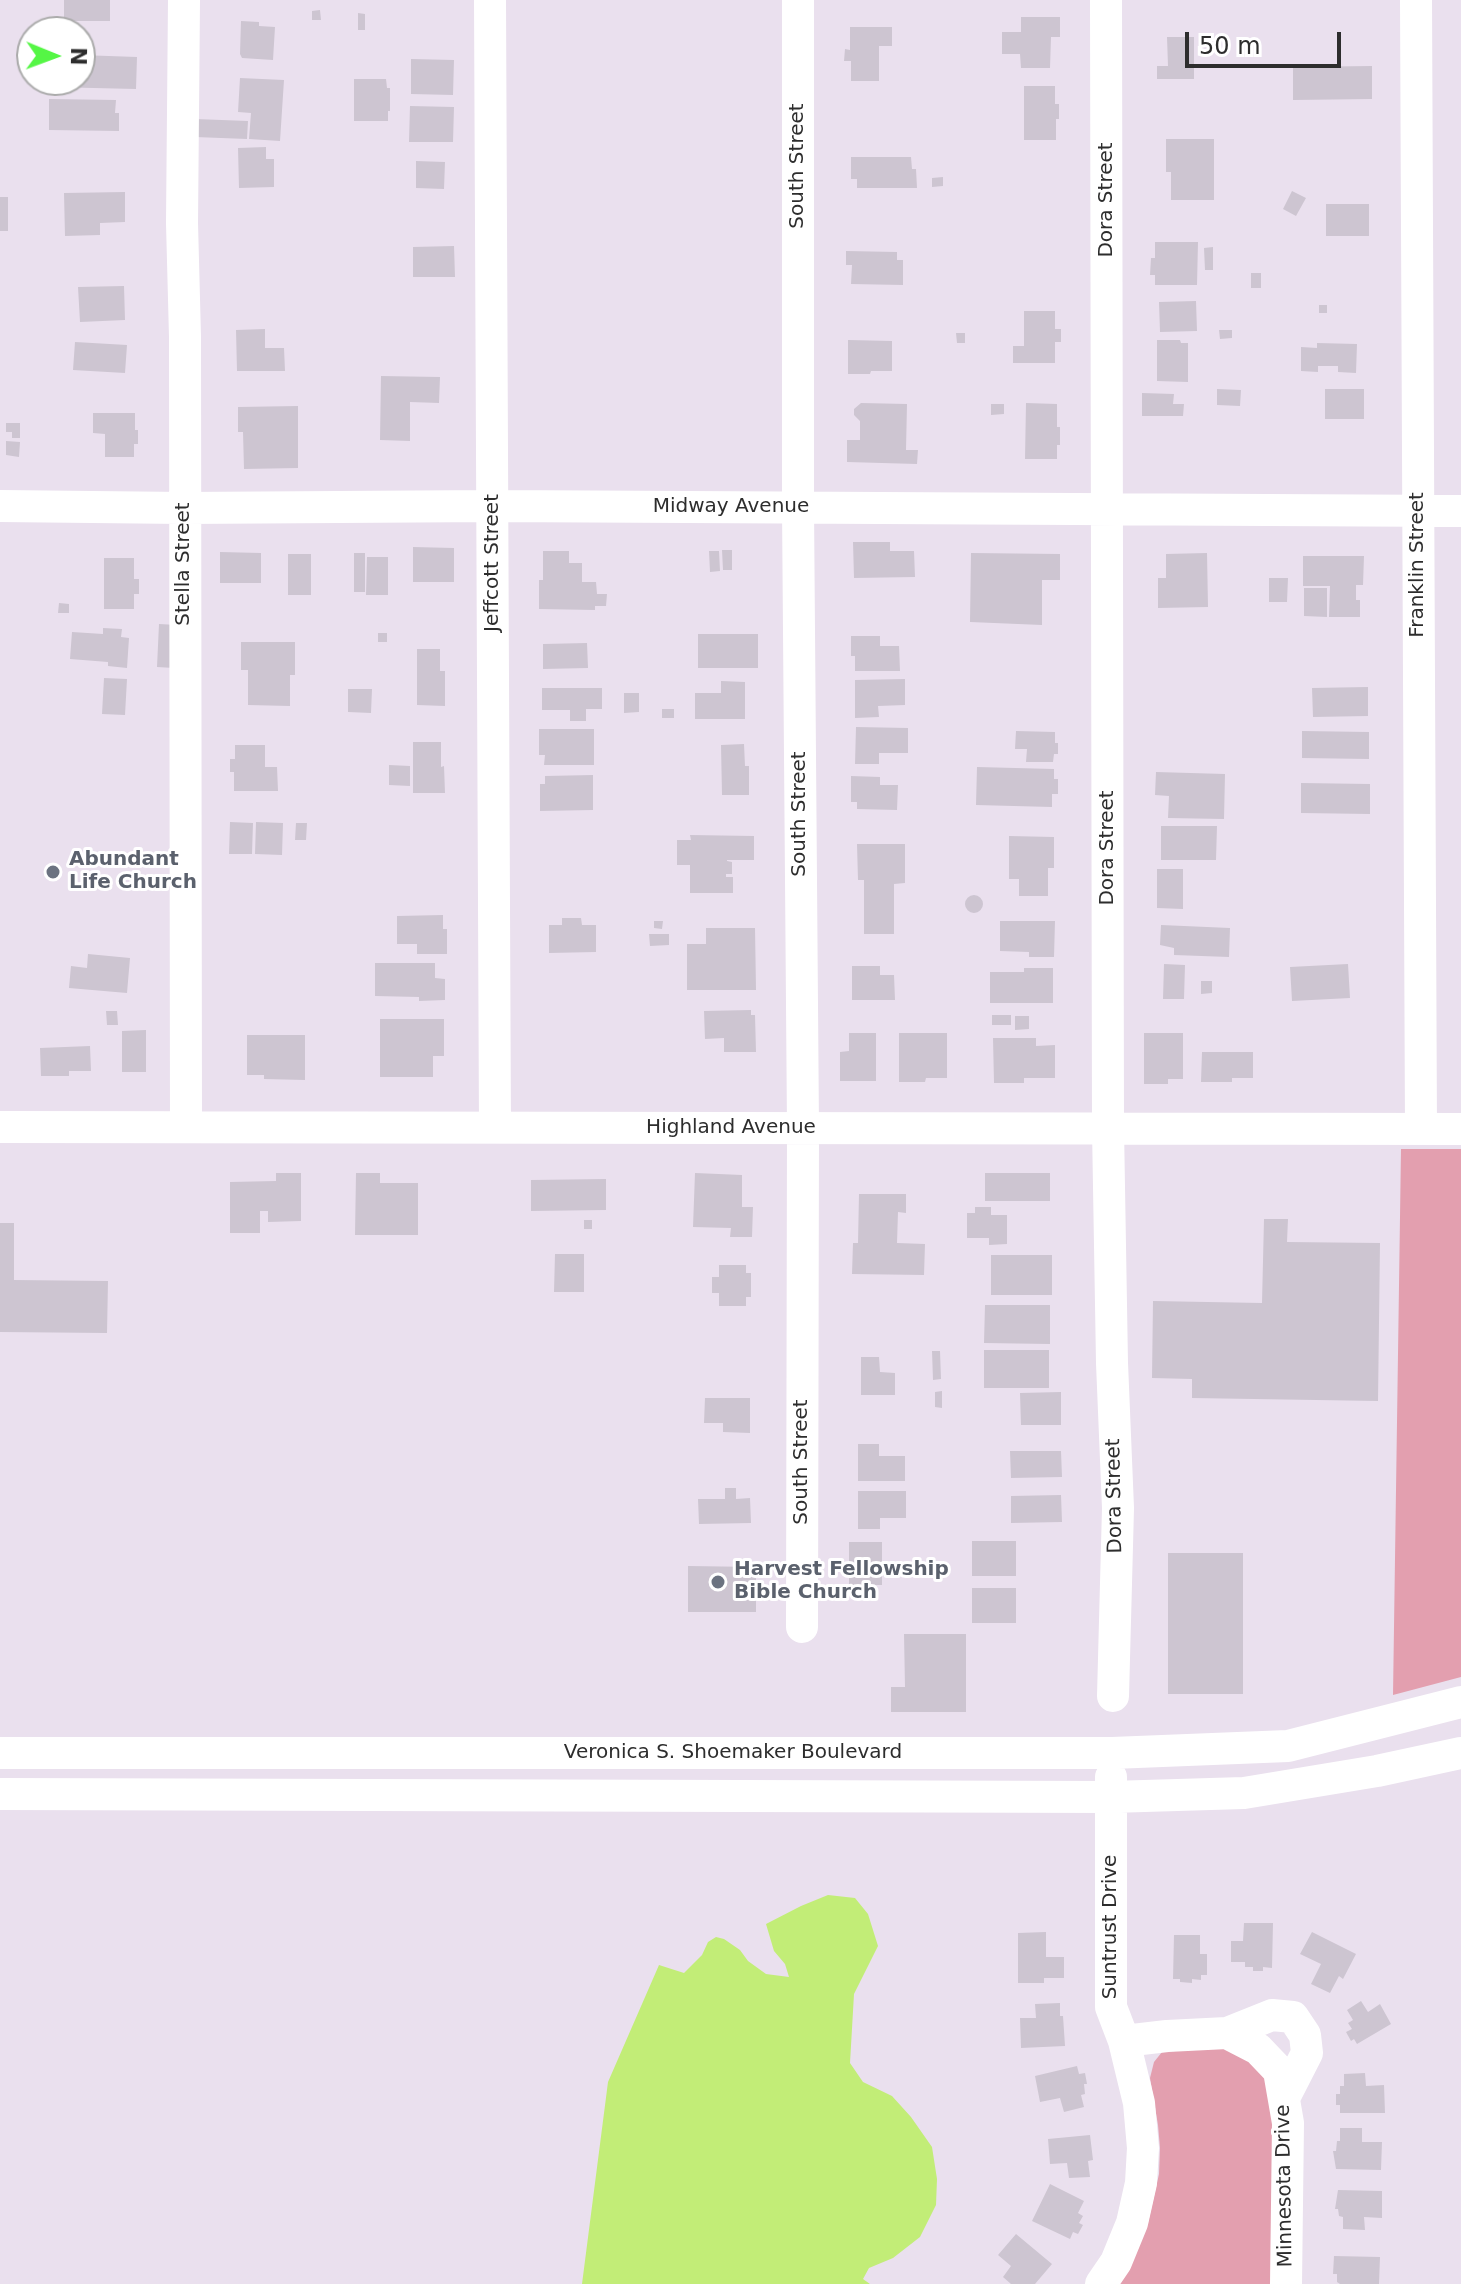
<!DOCTYPE html>
<html>
<head>
<meta charset="utf-8">
<style>
	body { margin:0 }
	#map { position:relative; width:1461px; height:2284px; overflow:hidden; background:#eae0ee; font-family:"DejaVu Sans",sans-serif }
	canvas { display:block }
	.north { position:absolute; left:16px; top:16px; width:80px; height:80px; box-sizing:border-box; background:#fff; border:2px solid #ababab; border-radius:50%; rotate:91deg; font-size:22px; font-weight:700; line-height:32px; text-align:center; color:#2d2d2d }
	.north::after { content:''; display:block; margin:auto; width:28px; height:36px; background:#55f645; clip-path:polygon(50% 0,100% 100%,50% 72%,0 100%) }
	.scale { position:absolute; left:1185px; top:32px; width:156px; height:36px; box-sizing:border-box; border:4px solid #2d2d2d; border-top:0; padding-left:10px; font-size:24px; line-height:28px; white-space:nowrap; color:#2d2d2d; -webkit-text-stroke:6px #fff; paint-order:stroke }
</style>
</head>
<body>
<div id="map">
<canvas width="1461" height="2284"></canvas>
<div class="north">N</div>
<div class="scale">50 m</div>
</div>
<script>
const g = document.querySelector('canvas').getContext('2d');
g.lineJoin = 'round';
function fillPath(path, color) { g.fillStyle = color; g.fill(path, 'evenodd'); }
const shape = rows => new Path2D(rows.map(r => 'M' + r).join(''));
function trace(path, color, width, dash) { g.strokeStyle = color; g.lineWidth = width; g.lineCap = dash ? 'butt' : 'round'; g.setLineDash(dash || []); g.stroke(path); }
function label(font, color, halo, rows, align = 'center') {
  g.font = font + ' "DejaVu Sans",sans-serif'; g.lineWidth = 6; g.setLineDash([]); g.textBaseline = 'middle'; g.strokeStyle = halo; g.fillStyle = color; for (const [text, x, y, turn = 0] of rows) {
    g.save(); g.translate(x, y); g.rotate((+turn || 0) * Math.PI / 180); g.textAlign = isNaN(turn) ? turn : align; if (halo) g.strokeText(text, 0, 0); g.fillText(text, 0, 0); g.restore();
  }
}
fillPath(shape([
	[1401,1149,1461,1149,1461,1677,1393,1695],
	[1228,2047,1259,2063,1273,2092,1272,2284,1119,2284,1148,2223,1159,2174,1160,2148,1158,2125,1150,2078,1154,2062,1162,2052]
]), '#e39faf');
fillPath(shape([
	[828,1895,855,1898,868,1914,878,1946,854,1994,850,2063,863,2082,892,2096,911,2117,932,2147,937,2179,936,2205,920,2237,893,2258,869,2268,863,2279,870,2284,582,2284,608,2082,659,1965,684,1973,702,1955,708,1942,716,1937,724,1939,740,1950,748,1961,766,1974,789,1977,785,1964,774,1951,766,1924,801,1906]
]), '#c2ed77');
fillPath(shape([
	[64,0,110,0,110,21,64,21],
	[320,10,321,20,312,20,312,11],
	[358,13,365,14,365,30,358,30],
	[1021,17,1060,17,1060,37,1051,37,1050,68,1021,68,1020,54,1002,54,1002,32,1021,32],
	[241,21,259,22,259,26,275,27,273,60,242,58,240,54],
	[850,27,892,27,892,46,879,46,879,81,851,81,851,61,844,61,845,49,850,50],
	[1167,37,1194,37,1194,79,1157,79,1157,66,1168,66],
	[80,55,137,57,136,89,51,87,51,80,80,80],
	[411,59,454,60,453,95,411,94],
	[1372,66,1372,99,1293,100,1293,67],
	[240,78,284,80,280,141,249,139,251,113,238,112],
	[354,79,386,79,387,88,390,88,390,111,388,111,388,121,354,121],
	[1024,86,1055,86,1055,104,1059,104,1059,119,1056,119,1056,140,1024,140],
	[49,99,116,100,115,113,119,113,119,131,49,130],
	[410,106,454,107,453,142,409,142],
	[195,119,248,121,247,139,195,137],
	[1166,139,1214,139,1214,200,1171,200,1171,172,1166,172],
	[266,147,266,159,274,159,274,187,239,188,238,148],
	[851,157,911,157,912,169,916,169,917,188,857,188,857,179,851,179],
	[416,161,445,162,444,189,416,188],
	[943,177,943,186,932,187,932,178],
	[1292,191,1306,198,1296,216,1283,209],
	[125,192,125,222,100,223,100,235,65,236,64,193],
	[0,197,8,197,8,231,0,231],
	[1326,204,1369,204,1369,236,1326,236],
	[1155,242,1198,242,1197,285,1155,285,1155,275,1150,275,1151,258,1155,258],
	[454,246,455,277,413,277,413,247],
	[1213,247,1213,270,1205,270,1204,248],
	[846,251,897,252,897,260,903,260,903,285,851,284,852,265,846,265],
	[1251,273,1261,273,1261,288,1251,288],
	[124,286,125,320,80,322,78,287],
	[1196,301,1197,331,1160,332,1159,302],
	[1319,305,1327,305,1327,313,1319,313],
	[1024,311,1055,311,1055,329,1061,329,1061,342,1055,342,1055,363,1013,363,1013,346,1024,346],
	[265,329,265,348,284,348,285,371,237,371,236,330],
	[1219,330,1232,330,1232,338,1220,339],
	[956,333,965,333,965,343,957,343],
	[848,340,892,341,892,371,871,371,870,374,848,374],
	[1157,340,1180,340,1181,343,1188,343,1188,382,1157,381],
	[75,342,127,345,125,373,73,370],
	[1317,343,1357,344,1356,373,1338,372,1338,366,1318,366,1318,372,1301,371,1301,347,1317,348],
	[381,376,440,377,439,403,410,402,410,441,380,440],
	[1217,389,1241,390,1240,406,1217,405],
	[1325,389,1364,389,1364,419,1325,419],
	[1142,393,1174,394,1173,404,1184,404,1183,416,1142,416],
	[861,403,907,404,906,450,918,450,917,464,847,462,847,440,860,440,860,421,854,415,854,409],
	[1026,403,1057,404,1057,427,1060,427,1060,445,1057,445,1057,459,1025,459],
	[991,404,1004,404,1004,414,991,415],
	[298,406,298,468,244,469,243,432,238,432,238,407],
	[93,413,135,413,135,430,138,430,138,444,134,444,134,457,105,457,105,434,93,433],
	[6,423,20,423,20,438,12,438,12,432,6,432],
	[6,441,20,442,19,457,6,455],
	[853,542,890,542,890,551,914,551,915,577,854,578],
	[413,547,454,548,454,582,413,582],
	[722,550,732,550,732,570,723,570],
	[543,551,569,551,569,563,582,563,582,582,596,582,597,594,607,594,606,606,595,606,595,610,539,609,539,580,543,580],
	[709,551,719,551,720,571,710,572],
	[220,552,261,553,261,583,220,583],
	[354,553,365,553,365,592,354,592],
	[971,553,1060,554,1060,580,1042,580,1042,625,970,622],
	[1207,553,1208,607,1158,608,1158,578,1166,578,1166,554],
	[288,554,311,554,311,595,288,595],
	[1303,556,1364,556,1363,585,1356,585,1356,600,1360,600,1360,617,1329,617,1330,586,1303,586],
	[367,557,388,557,388,595,366,595],
	[104,558,134,558,134,579,139,579,139,594,134,594,134,609,104,609],
	[1269,578,1288,578,1287,602,1269,602],
	[1304,588,1327,588,1327,617,1304,616],
	[59,603,69,604,69,613,58,613],
	[159,624,177,625,174,668,157,667],
	[103,628,122,629,121,637,129,638,127,668,108,666,108,662,70,659,72,632,103,634],
	[378,633,387,633,387,642,378,642],
	[698,634,758,634,758,668,698,668],
	[851,636,880,636,880,646,899,646,900,671,855,671,855,656,851,656],
	[241,642,295,642,295,675,290,675,290,706,248,705,248,670,241,670],
	[587,643,588,668,543,669,543,644],
	[417,649,440,649,440,671,445,671,445,706,417,705],
	[104,678,127,679,125,715,102,714],
	[905,679,905,705,878,706,879,717,855,718,855,680],
	[721,681,745,682,745,719,695,719,695,693,721,693],
	[1368,687,1368,716,1313,717,1312,688],
	[542,688,602,688,602,709,586,709,586,721,570,721,570,710,542,710],
	[348,689,372,689,371,713,348,712],
	[624,693,639,693,639,712,624,713],
	[662,709,674,709,674,718,662,718],
	[856,727,908,728,908,753,879,753,879,764,855,764],
	[539,729,594,729,594,765,544,765,545,755,539,755],
	[1016,731,1055,732,1055,743,1058,743,1058,754,1054,754,1053,762,1026,762,1027,749,1015,749],
	[1302,731,1369,732,1369,759,1302,758],
	[413,742,441,742,441,767,444,766,445,793,413,793],
	[744,744,745,766,749,766,749,795,722,795,721,745],
	[235,745,265,745,265,767,277,767,278,791,234,791,234,772,230,772,230,759,235,759],
	[389,765,410,766,410,786,389,785],
	[977,767,1054,769,1054,779,1058,779,1058,794,1052,794,1052,807,976,805],
	[1156,772,1225,774,1224,819,1168,818,1169,796,1155,795],
	[593,775,593,810,540,811,540,784,545,784,545,776],
	[851,776,880,777,880,785,898,785,897,810,857,809,857,802,851,802],
	[1301,783,1370,784,1370,814,1301,813],
	[230,822,253,823,252,854,229,854],
	[256,822,283,823,282,855,255,854],
	[296,823,307,823,306,840,295,840],
	[1161,826,1217,826,1216,860,1161,860],
	[690,835,754,836,754,860,727,860,727,861,732,862,732,874,726,874,726,877,733,877,733,893,690,893,690,865,677,865,677,840,691,840],
	[1009,836,1054,837,1054,868,1048,868,1048,896,1019,896,1019,879,1009,879],
	[857,844,905,844,905,883,894,884,894,934,864,934,864,880,858,880],
	[1157,869,1183,869,1183,909,1157,908],
	'965 904a9 9 0 1 1 18 0a9 9 0 1 1-18 0Z',
	[443,915,443,929,447,929,447,954,417,954,417,944,397,944,397,916],
	[562,918,581,918,582,925,596,925,596,952,549,953,549,925,562,925],
	[654,921,663,921,662,929,654,928],
	[1000,921,1055,921,1054,957,1029,957,1029,952,1000,951],
	[1161,925,1230,928,1229,957,1174,955,1174,948,1160,945],
	[706,928,755,928,756,990,687,990,687,944,706,944],
	[649,934,669,934,669,945,650,946],
	[88,954,130,958,127,993,69,988,71,966,87,968],
	[375,963,435,963,435,978,445,979,445,1000,419,1001,419,997,375,996],
	[1164,964,1185,965,1184,999,1163,999],
	[1348,964,1350,998,1292,1001,1290,967],
	[852,966,880,966,880,975,894,975,895,1000,852,1000],
	[1024,968,1053,968,1053,1003,990,1003,990,972,1024,972],
	[1201,981,1212,981,1212,993,1201,994],
	[751,1010,751,1015,755,1015,756,1052,724,1052,724,1038,705,1039,704,1011],
	[106,1011,117,1011,118,1025,107,1025],
	[992,1015,1011,1015,1011,1025,992,1025],
	[1015,1016,1029,1016,1029,1029,1015,1030],
	[380,1019,444,1019,444,1056,433,1056,433,1077,380,1077],
	[146,1030,146,1072,122,1072,122,1031],
	[849,1033,876,1033,876,1081,840,1081,840,1052,849,1051],
	[899,1033,947,1033,947,1078,926,1078,925,1082,899,1082],
	[1144,1033,1183,1033,1183,1079,1168,1079,1168,1084,1144,1084],
	[247,1035,305,1035,305,1080,264,1079,264,1075,247,1075],
	[993,1038,1036,1038,1036,1046,1055,1045,1055,1078,1024,1078,1024,1083,994,1083],
	[90,1046,91,1071,69,1071,69,1076,41,1076,40,1048],
	[1202,1052,1253,1052,1253,1078,1232,1078,1232,1082,1201,1082],
	[276,1173,301,1173,301,1221,268,1222,268,1211,260,1211,260,1233,230,1233,230,1182,276,1181],
	[356,1173,380,1173,380,1183,418,1183,418,1235,355,1235],
	[695,1173,742,1175,742,1207,753,1207,752,1237,730,1237,731,1228,693,1227],
	[985,1173,1050,1173,1050,1201,985,1201],
	[606,1179,606,1210,531,1211,531,1180],
	[859,1194,906,1194,906,1213,898,1212,897,1243,925,1244,924,1275,852,1274,853,1243,858,1243],
	[975,1207,991,1207,991,1215,1007,1215,1007,1244,989,1245,989,1238,967,1238,967,1213,975,1213],
	[1264,1219,1288,1219,1287,1242,1380,1243,1378,1401,1192,1398,1192,1379,1152,1378,1153,1301,1262,1303],
	[584,1220,592,1220,592,1229,584,1229],
	[0,1223,14,1223,14,1280,108,1281,107,1333,0,1332],
	[555,1254,584,1254,584,1292,554,1292],
	[991,1255,1052,1255,1052,1295,991,1295],
	[719,1265,746,1265,746,1273,751,1273,751,1297,746,1297,746,1306,719,1306,719,1293,712,1293,712,1277,719,1277],
	[985,1305,1050,1305,1050,1344,984,1343],
	[984,1350,1049,1350,1049,1388,984,1388],
	[932,1351,940,1351,941,1379,933,1380],
	[861,1357,879,1357,880,1372,895,1373,895,1395,861,1395],
	[942,1391,942,1408,935,1407,935,1392],
	[1061,1392,1061,1425,1021,1425,1020,1393],
	[705,1398,750,1398,750,1433,723,1432,723,1423,704,1423],
	[858,1444,879,1444,879,1456,905,1456,905,1481,858,1481],
	[1010,1451,1061,1451,1062,1477,1011,1478],
	[725,1488,736,1488,736,1499,750,1498,751,1523,699,1524,698,1499,725,1499],
	[858,1491,906,1491,906,1518,880,1518,880,1529,858,1529],
	[1061,1495,1062,1522,1011,1523,1011,1496],
	[972,1541,1016,1541,1016,1576,972,1576],
	[849,1542,882,1542,882,1585,849,1585],
	[1168,1553,1243,1553,1243,1694,1168,1694],
	[688,1566,756,1567,756,1612,688,1612],
	[972,1588,1016,1588,1016,1623,972,1623],
	[904,1634,966,1634,966,1712,891,1712,891,1687,905,1687],
	[1244,1923,1273,1923,1272,1968,1263,1967,1263,1971,1253,1971,1253,1967,1245,1967,1245,1962,1231,1962,1231,1941,1243,1941],
	[1046,1932,1046,1957,1064,1957,1064,1978,1044,1978,1044,1983,1018,1983,1018,1933],
	[1312,1932,1356,1954,1343,1979,1339,1976,1330,1993,1311,1984,1321,1964,1300,1954],
	[1174,1935,1200,1935,1200,1954,1207,1954,1207,1975,1201,1975,1201,1980,1192,1979,1192,1983,1180,1982,1180,1979,1173,1979],
	[1361,2001,1368,2012,1380,2004,1391,2024,1357,2044,1354,2039,1351,2041,1346,2032,1352,2029,1348,2023,1353,2020,1347,2010],
	[1060,2003,1060,2016,1063,2016,1065,2046,1021,2048,1020,2018,1036,2018,1035,2004],
	[1077,2066,1079,2074,1085,2073,1087,2084,1084,2084,1085,2094,1081,2095,1084,2107,1064,2112,1060,2098,1040,2102,1035,2076],
	[1365,2073,1366,2086,1384,2085,1385,2113,1340,2113,1340,2105,1336,2105,1336,2094,1340,2094,1340,2086,1344,2086,1344,2074],
	[1340,2128,1362,2128,1362,2142,1382,2142,1381,2170,1336,2169,1333,2151,1336,2151,1337,2141,1340,2141],
	[1090,2135,1093,2160,1088,2161,1090,2177,1069,2178,1067,2163,1050,2164,1048,2139],
	[1050,2184,1084,2201,1078,2213,1083,2216,1079,2223,1083,2225,1078,2234,1073,2232,1070,2239,1032,2221],
	[1338,2190,1382,2191,1382,2218,1364,2217,1365,2230,1343,2229,1343,2217,1339,2216,1338,2209,1335,2209],
	[1016,2234,1052,2264,1035,2284,1011,2284,1003,2277,1011,2266,998,2255],
	[1334,2256,1380,2257,1379,2284,1340,2284,1337,2282,1337,2274,1333,2274]
]), '#cdc5d1');
trace(shape([
	[184,0,182,223,185,337,186,1127],
	[490,0,495,1127],
	[798,0,798,507,803,1128,802,1627],
	[1106,0,1108,1128,1112,1363,1118,1508,1113,1696],
	[1416,0,1421,1129],
	[0,506,184,508,493,506,1461,511],
	[0,1127,1461,1129],
	[0,1753,1112,1753,1288,1746,1461,1702],
	[0,1794,1111,1797,1244,1793,1377,1771,1461,1753],
	[1227,2033,1272,2015,1293,2017,1305,2035,1307,2053,1284,2098],
	[1124,2041,1167,2036,1227,2033,1258,2049,1279,2071,1288,2123,1286,2284],
	[1101,2284,1116,2262,1132,2223,1141,2183,1143,2148,1139,2103,1124,2041,1111,2007,1111,1777]
]), '#fff', 32);
for (const [x, y, r, color] of [
	[53,872,8,"#6b7280"],
	[718,1582,8,"#6b7280"]
]) { const dot = new Path2D(); dot.arc(x, y, r, 0, 2 * Math.PI); g.fillStyle = color; g.fill(dot); trace(dot, '#fff', 3); }
label('20px', '#2d2d2d', '#fff', [
	["South Street",798,166,-90],
	["Dora Street",1107,200,-90],
	["Midway Avenue",731,507],
	["Jeffcott Street",493,563,-90],
	["Stella Street",184,564,-90],
	["Franklin Street",1418,565,-90],
	["South Street",800,814,-90],
	["Dora Street",1108,848,-90],
	["Highland Avenue",731,1128],
	["South Street",802,1462,-90],
	["Dora Street",1115,1496,-91],
	["Veronica S. Shoemaker Boulevard",733,1753],
	["Suntrust Drive",1111,1927,-90],
	["Minnesota Drive",1285,2186,-91]
]);
label('bold 20px', '#5b616d', '#fff', [
	["Abundant",69,860],
	["Life Church",69,883],
	["Harvest Fellowship",734,1570],
	["Bible Church",734,1593]
], 'left');
</script>
</body>
</html>
